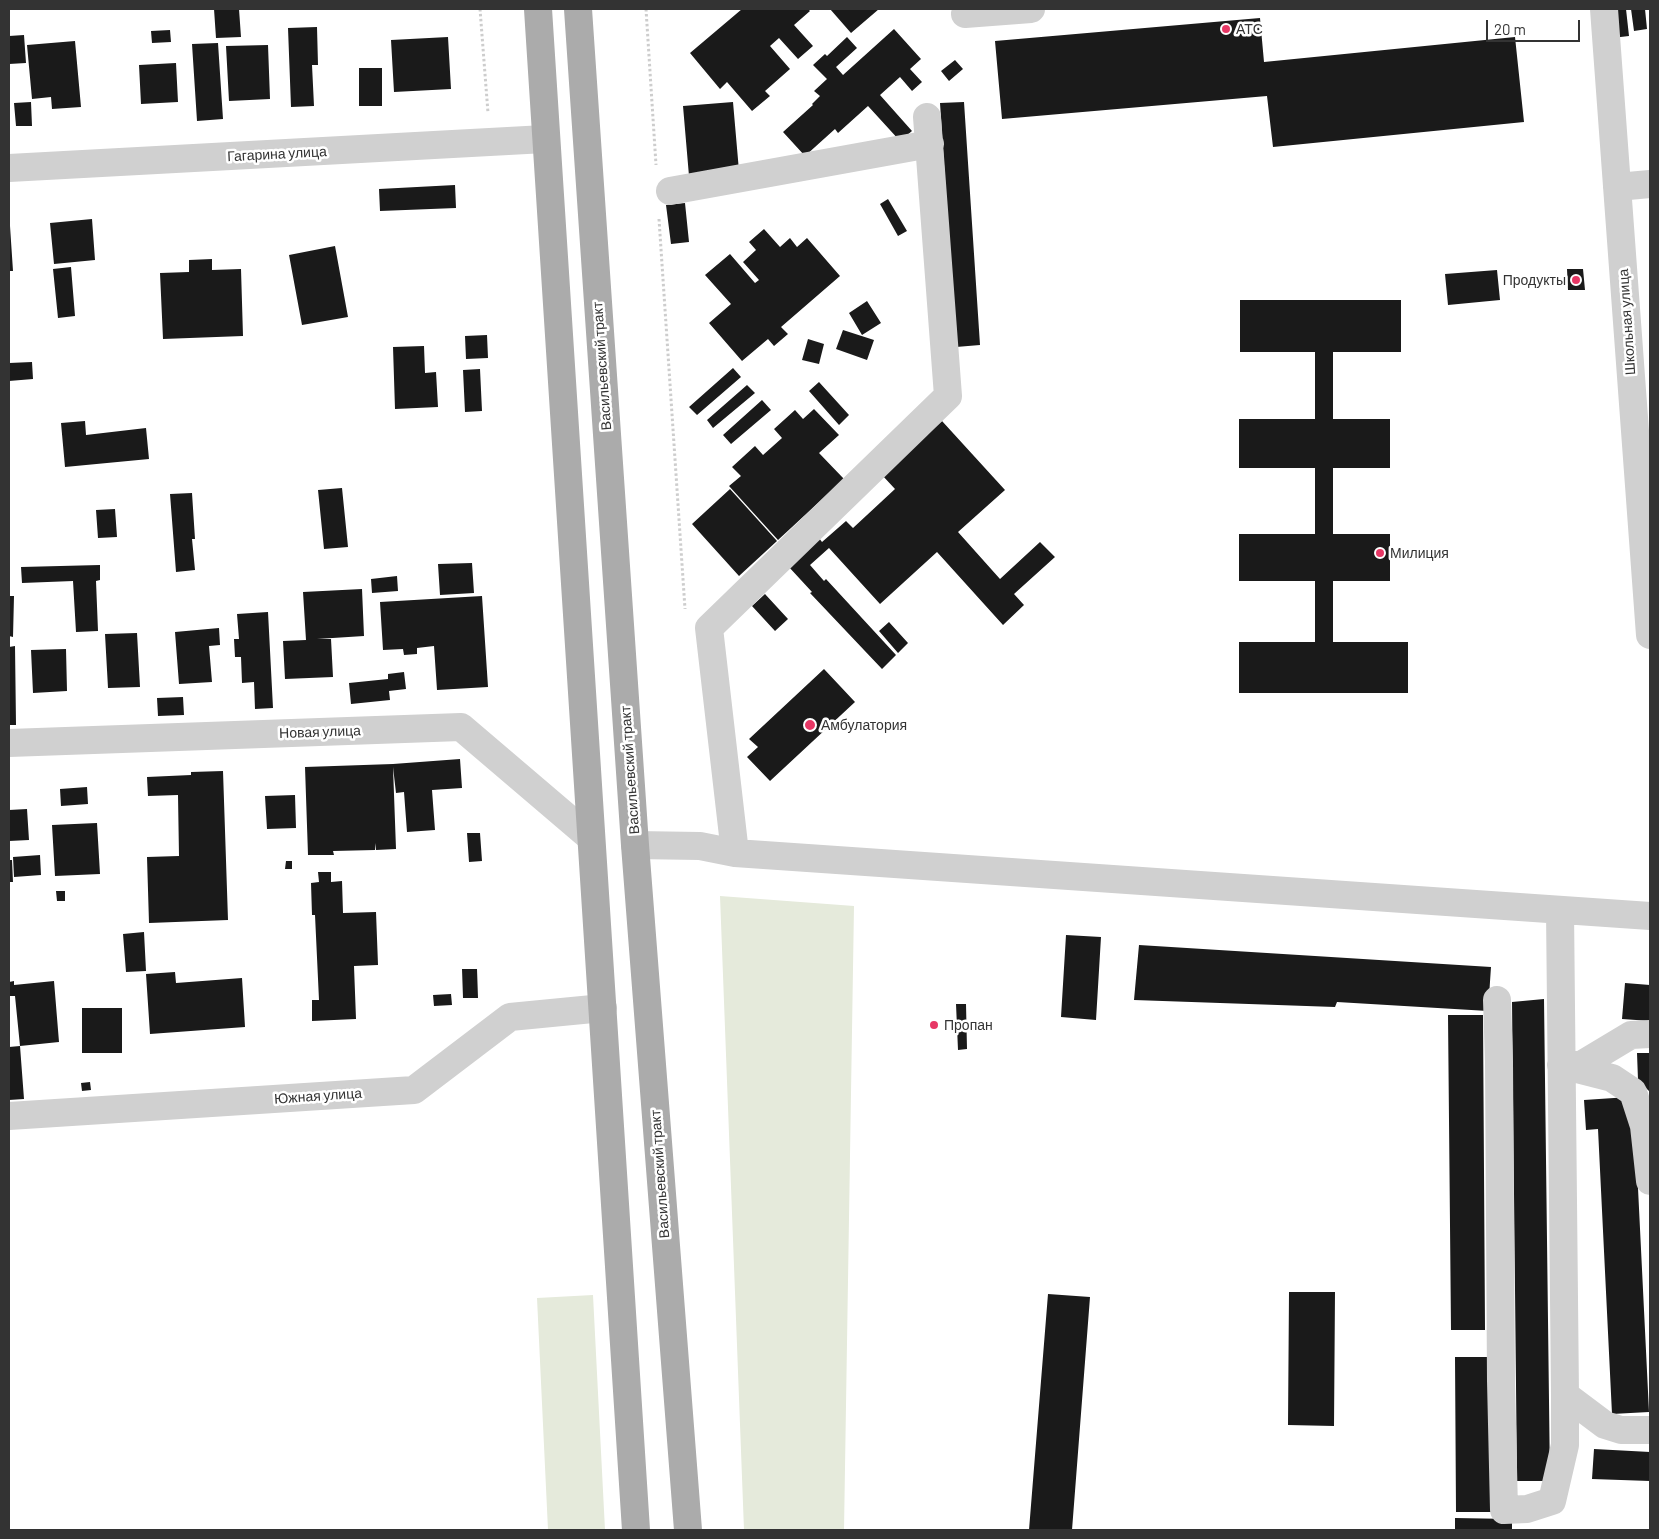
<!DOCTYPE html>
<html>
<head>
<meta charset="utf-8">
<style>
	body { margin:0 }
	#map { position:relative; width:1659px; height:1539px; overflow:hidden; background:#fff; font-family:Barlow,sans-serif }
	canvas { display:block }
	.frame { position:absolute; inset:0; border:10px solid #333; pointer-events:none }
	.scale { position:absolute; left:1486px; top:20px; width:94px; height:22px; box-sizing:border-box; border:2px solid #333; border-top:0; padding-left:6px; font-size:15px; line-height:18px; white-space:nowrap; color:#333; -webkit-text-stroke:4px #fff; paint-order:stroke }
</style>
</head>
<body>
<div id="map">
<canvas width="1659" height="1539"></canvas>
<div class="frame"></div>
<div class="scale">20 m</div>
</div>
<script>
const g = document.querySelector('canvas').getContext('2d');
g.lineJoin = 'round';
function fillPath(path, color) { g.fillStyle = color; g.fill(path, 'evenodd'); }
const shape = rows => new Path2D(rows.map(r => 'M' + r).join(''));
function trace(path, color, width, dash) { g.strokeStyle = color; g.lineWidth = width; g.lineCap = dash ? 'butt' : 'round'; g.setLineDash(dash || []); g.stroke(path); }
function label(font, color, halo, rows, align = 'center') {
  g.font = font + ' Barlow,sans-serif'; g.lineWidth = 5; g.setLineDash([]); g.textBaseline = 'middle'; g.strokeStyle = halo; g.fillStyle = color; for (const [text, x, y, turn = 0] of rows) {
    g.save(); g.translate(x, y); g.rotate((+turn || 0) * Math.PI / 180); g.textAlign = isNaN(turn) ? turn : align; if (halo) g.strokeText(text, 0, 0); g.fillText(text, 0, 0); g.restore();
  }
}
fillPath(shape([
	[720,896,854,906,844,1530,744,1530],
	[593,1295,605,1530,548,1530,537,1298]
]), '#e5eadb');
fillPath(shape([
	[214,9,239,9,241,37,216,38],
	[742,9,808,9,810,11,794,25,813,46,798,59,779,38,770,46,790,69,765,91,770,96,752,111,727,82,720,89,690,53],
	[830,9,879,9,851,33],
	[1609,9,1626,9,1629,36,1612,38],
	[1631,9,1645,9,1647,29,1634,31],
	[1260,18,1264,62,1515,37,1524,122,1273,147,1267,96,1002,119,995,41],
	[317,27,318,65,312,65,314,106,291,107,288,28],
	[894,29,921,59,910,69,922,82,912,91,900,77,880,95,912,131,900,141,868,106,838,133,835,129,805,156,783,132,813,105,812,104,820,96,814,91,827,79,813,65,825,54,827,56,847,37,857,48,836,67,843,75],
	[170,30,171,42,152,43,151,31],
	[24,35,26,63,9,64,9,36],
	[448,37,451,89,394,92,391,40],
	[75,41,81,107,52,109,51,97,32,99,27,45],
	[218,43,223,119,197,121,192,44],
	[268,45,270,99,229,101,226,46],
	[955,60,963,69,949,81,941,71],
	[176,63,178,102,141,104,139,65],
	[359,68,382,68,382,106,359,106],
	[31,102,32,126,16,126,14,103],
	[733,102,739,171,689,176,683,106],
	[964,102,980,345,956,347,940,103],
	[455,185,456,208,380,211,379,189],
	[888,199,907,231,898,236,880,204],
	[685,203,689,242,671,244,666,205],
	[92,219,95,260,54,264,50,223],
	[9,226,10,226,13,271,9,271],
	[764,229,780,247,790,238,797,247,807,238,840,276,781,327,788,334,774,346,768,339,742,361,709,323,731,304,705,275,730,254,755,283,759,280,743,262,756,250,749,242],
	[335,246,348,317,302,325,289,255],
	[212,259,212,270,241,269,243,336,163,339,160,273,189,272,189,260],
	[71,267,75,316,58,318,53,269],
	[1567,269,1583,269,1585,290,1568,290],
	[1497,270,1500,300,1448,305,1445,274],
	[1240,300,1401,300,1401,352,1333,352,1333,419,1390,419,1390,468,1333,468,1333,534,1390,534,1390,581,1333,581,1333,642,1408,642,1408,693,1239,693,1239,642,1315,642,1315,581,1239,581,1239,534,1315,534,1315,468,1239,468,1239,419,1315,419,1315,352,1240,352],
	[867,301,881,323,862,335,849,313],
	[843,330,874,340,867,360,836,349],
	[487,335,488,358,466,359,465,336],
	[808,339,824,344,819,364,802,360],
	[424,346,425,373,436,372,438,407,395,409,393,347],
	[32,362,33,379,9,381,9,363],
	[733,368,741,377,697,415,689,407],
	[480,369,482,411,465,412,463,370],
	[819,382,849,415,839,425,809,391],
	[747,385,755,393,713,428,707,420],
	[762,400,771,410,731,444,723,435],
	[814,409,839,435,819,453,844,479,778,540,729,486,741,476,732,467,755,446,763,455,782,438,774,429,795,410,803,419],
	[85,421,86,435,146,428,149,459,65,467,61,423],
	[942,421,1005,490,958,532,1000,579,1040,542,1055,557,1014,594,1024,605,1003,625,937,552,880,604,829,548,810,565,824,581,826,579,896,655,882,669,810,593,812,592,788,566,819,538,822,542,846,521,853,528,895,489,882,475],
	[342,488,348,547,324,549,318,490],
	[730,489,777,541,739,576,692,524],
	[192,493,195,539,192,539,195,570,176,572,170,494],
	[115,509,117,537,98,538,96,510],
	[472,563,474,593,440,595,438,564],
	[100,565,100,580,96,581,98,631,76,632,73,581,22,583,21,567],
	[397,576,398,591,372,593,371,579],
	[362,589,364,636,317,639,331,639,333,677,285,679,283,641,306,640,303,592],
	[765,594,788,619,775,631,752,606],
	[9,596,14,596,13,637,9,636],
	[482,596,488,687,437,690,434,646,417,648,417,654,404,655,403,649,383,650,380,602],
	[268,612,273,708,255,709,254,682,242,683,241,657,235,657,234,639,239,639,237,614],
	[889,622,908,643,898,653,879,631],
	[219,628,220,645,209,646,212,682,179,684,175,632],
	[137,633,140,687,108,688,105,634],
	[15,646,16,725,9,725,9,647],
	[66,649,67,691,33,693,31,650],
	[824,669,855,702,770,781,747,757,758,747,749,739],
	[404,672,406,689,389,691,390,700,351,704,349,683,388,679,388,674],
	[183,697,184,715,158,716,157,698],
	[460,759,462,788,432,790,435,830,407,832,404,792,396,793,393,767,396,849,376,850,375,843,375,850,333,851,334,855,308,855,305,767,393,764],
	[223,771,228,920,149,923,147,857,179,856,178,795,148,796,147,777,191,775,191,772],
	[87,787,88,804,61,806,60,789],
	[295,795,296,828,267,829,265,796],
	[27,809,29,840,9,841,9,810],
	[97,823,100,874,55,876,52,825],
	[467,833,480,833,482,861,469,862],
	[40,855,41,875,14,877,13,857],
	[9,860,12,860,13,882,9,882],
	[286,861,292,861,292,869,285,869],
	[318,872,331,872,331,882,342,881,343,913,376,912,378,965,354,966,356,1019,312,1021,312,1000,319,1000,315,915,312,915,311,883,319,882],
	[56,891,65,891,65,901,57,901],
	[144,932,146,971,126,972,123,934],
	[1066,935,1101,937,1096,1020,1061,1017],
	[1139,945,1491,967,1488,1011,1337,1002,1335,1007,1134,1000],
	[462,969,477,969,478,998,463,998],
	[175,972,176,983,242,978,245,1027,150,1034,146,974],
	[14,981,14,985,54,981,59,1042,20,1046,15,996,9,996,9,982],
	[1625,983,1650,985,1650,1021,1622,1019],
	[451,994,452,1005,434,1006,433,995],
	[1544,999,1550,1481,1517,1481,1512,1002],
	[956,1004,966,1004,967,1049,958,1050],
	[82,1008,122,1008,122,1053,82,1053],
	[1448,1015,1483,1015,1485,1330,1451,1330],
	[20,1046,24,1099,9,1100,9,1047],
	[1637,1053,1650,1053,1650,1092,1638,1080],
	[90,1082,91,1090,82,1091,81,1083],
	[1629,1097,1635,1127,1649,1412,1612,1414,1598,1129,1586,1130,1584,1100],
	[1289,1292,1335,1292,1334,1426,1288,1425],
	[1048,1294,1090,1297,1072,1530,1029,1530],
	[1455,1357,1492,1357,1494,1512,1456,1512],
	[1594,1449,1650,1452,1650,1481,1592,1479],
	[1455,1518,1512,1519,1512,1530,1455,1530]
]), '#1a1a1a');
trace(shape([
	[480,9,488,113],
	[646,9,656,165],
	[659,219,685,609]
]), '#cdcdcd', 3, [2.5, 2.5]);
trace(shape([
	[1604,9,1650,635],
	[965,14,1031,9],
	[9,168,545,139],
	[1617,187,1650,184],
	[670,191,930,144],
	[9,743,461,727,590,837],
	[635,845,700,846,735,853,1650,916],
	[735,853,709,628,948,396,927,117],
	[1560,910,1565,1395,1605,1425,1621,1430,1650,1430],
	[1497,1000,1499,1062,1501,1381,1504,1510,1527,1509,1552,1501,1565,1445,1565,1395],
	[1561,1065,1612,1078,1633,1092,1644,1126,1650,1181],
	[1563,1065,1581,1065,1631,1035,1650,1034],
	[9,1116,414,1090,510,1017,603,1008]
]), '#d0d0d0', 28);
trace(shape([
	[538,9,636,1530],
	[578,9,635,845,688,1530]
]), '#ababab', 28);
for (const [x, y, r, color] of [
	[1226,29,5,"#e73765"],
	[1576,280,5,"#e73765"],
	[1380,553,5,"#e73765"],
	[810,725,6,"#e73765"],
	[934,1025,5,"#e73765"]
]) { const dot = new Path2D(); dot.arc(x, y, r, 0, 2 * Math.PI); g.fillStyle = color; g.fill(dot); trace(dot, '#fff', 2); }
label('14px', '#333', '#fff', [
	["АТС",1236,29],
	["Продукты",1566,280,"right"],
	["Милиция",1390,553],
	["Амбулатория",821,725],
	["Пропан",944,1025]
], 'left');
label('14px', '#333', '#fff', [
	["Гагарина улица",277,154,-3],
	["Школьная улица",1627,322,-94],
	["Васильевский тракт",602,366,-94],
	["Новая улица",320,732,-2],
	["Васильевский тракт",630,770,-94],
	["Южная улица",318,1096,-4],
	["Васильевский тракт",660,1174,-94]
]);
</script>
</body>
</html>
